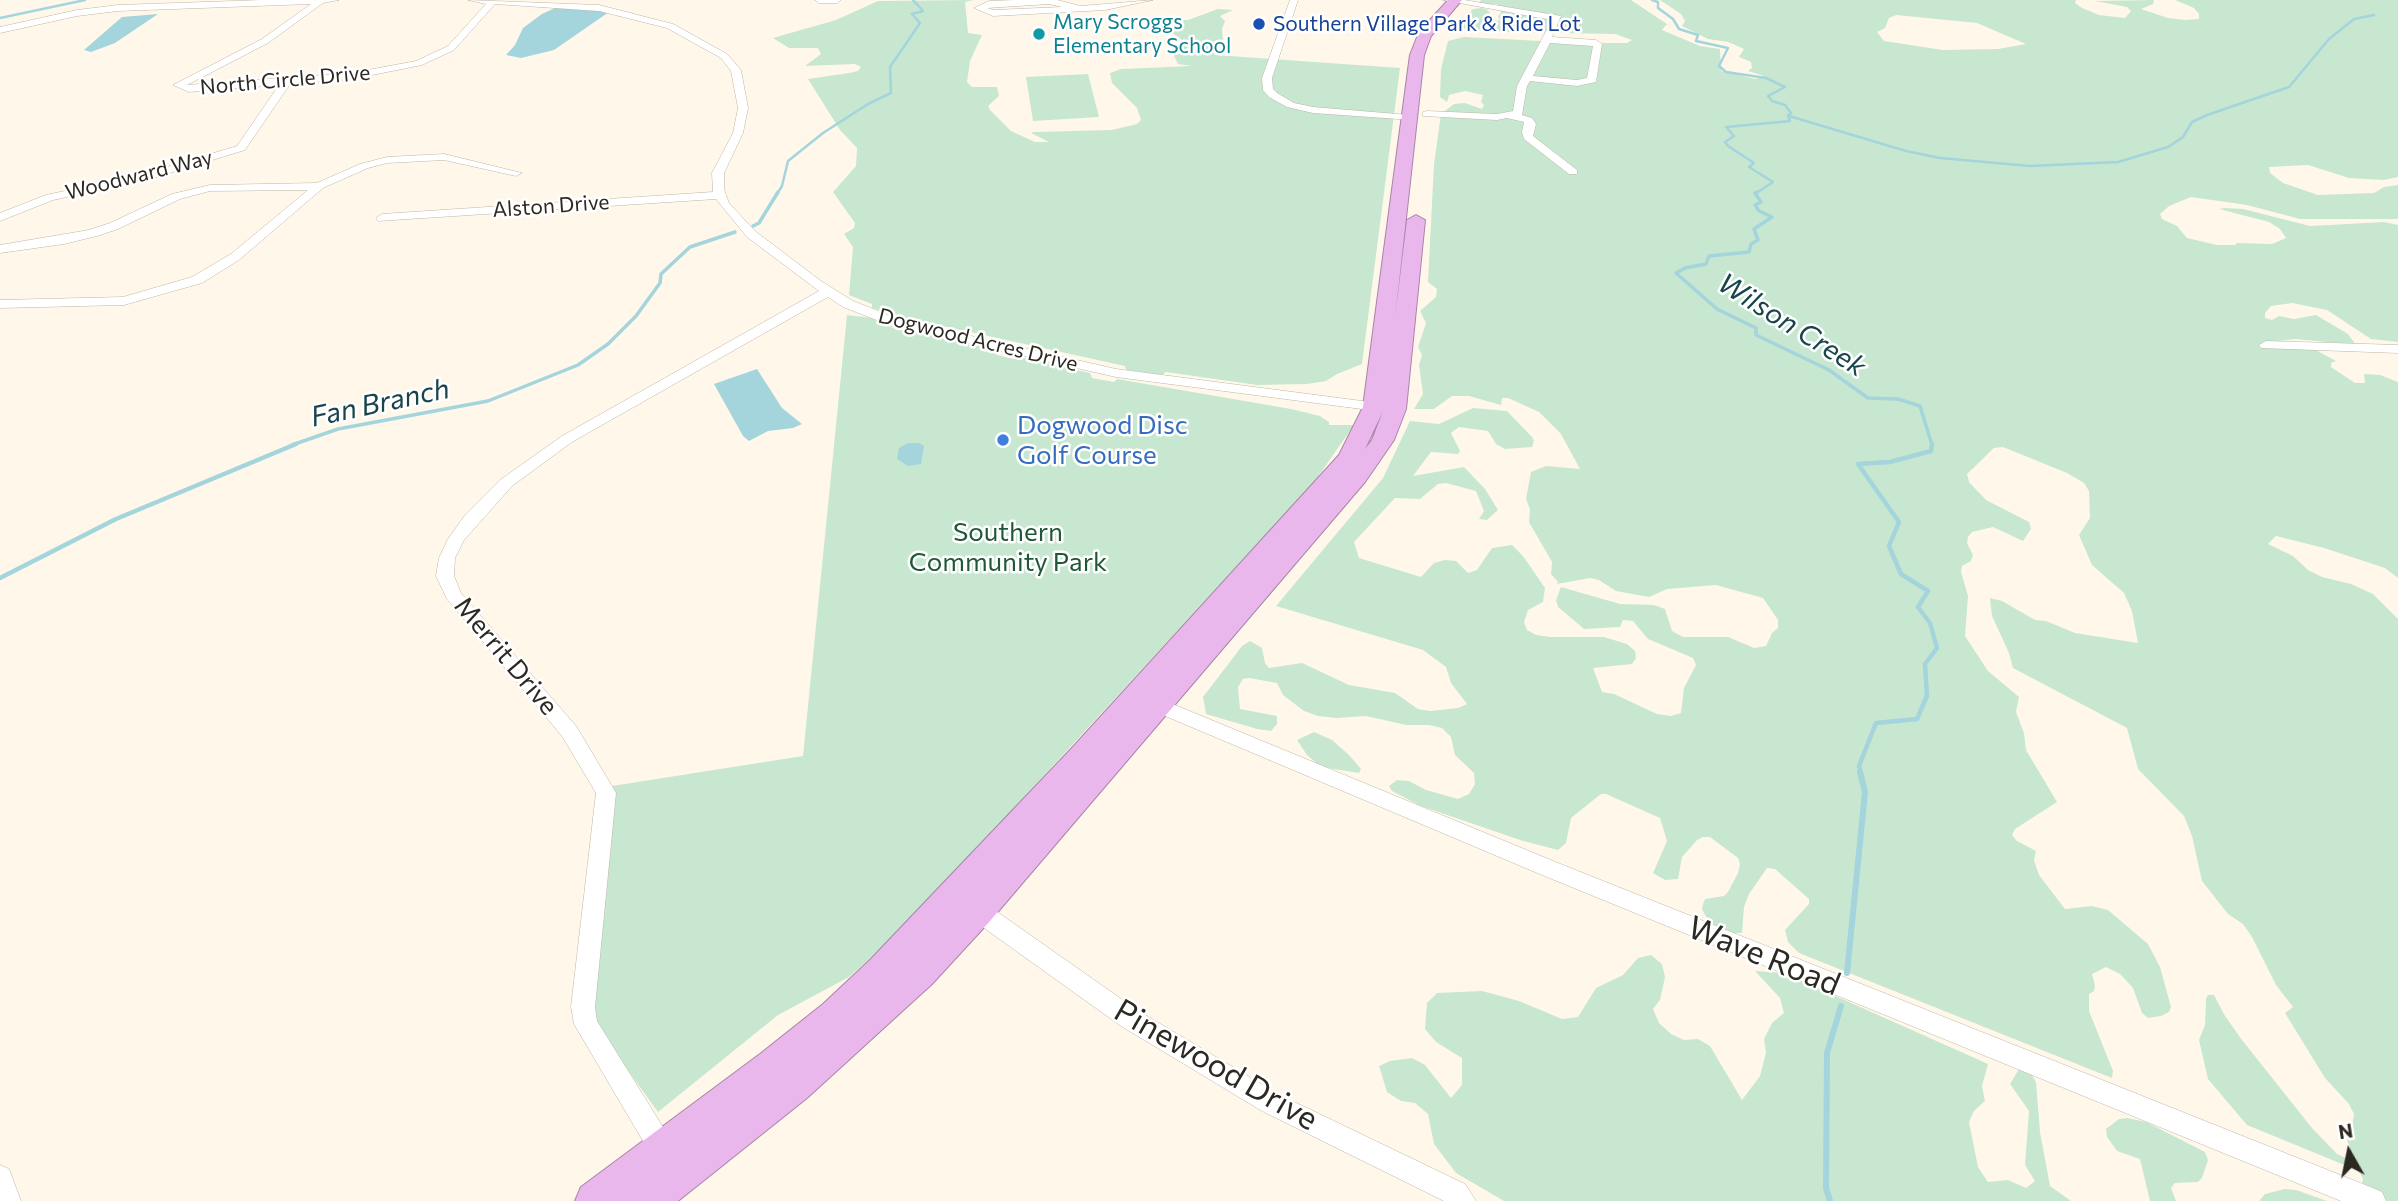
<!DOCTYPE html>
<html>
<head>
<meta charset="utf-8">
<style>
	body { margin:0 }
	#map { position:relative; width:2398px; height:1201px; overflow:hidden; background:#fff8ea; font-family:Commissioner,sans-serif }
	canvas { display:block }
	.north { position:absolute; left:2314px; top:1117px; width:70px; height:70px; -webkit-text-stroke:5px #fff; paint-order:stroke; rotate:351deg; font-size:19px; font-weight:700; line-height:28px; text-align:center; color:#2c2822 }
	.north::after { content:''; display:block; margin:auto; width:24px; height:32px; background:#2c2822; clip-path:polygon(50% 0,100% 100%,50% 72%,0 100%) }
</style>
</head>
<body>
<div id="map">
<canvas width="2398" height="1201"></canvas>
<div class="north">N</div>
</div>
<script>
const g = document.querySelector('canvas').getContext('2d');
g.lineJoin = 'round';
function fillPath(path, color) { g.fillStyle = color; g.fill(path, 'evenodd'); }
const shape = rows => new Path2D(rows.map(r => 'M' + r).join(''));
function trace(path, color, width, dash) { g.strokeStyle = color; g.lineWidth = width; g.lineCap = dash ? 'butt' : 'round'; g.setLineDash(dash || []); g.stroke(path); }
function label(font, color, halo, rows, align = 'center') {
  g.font = font + ' Commissioner,sans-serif'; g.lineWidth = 5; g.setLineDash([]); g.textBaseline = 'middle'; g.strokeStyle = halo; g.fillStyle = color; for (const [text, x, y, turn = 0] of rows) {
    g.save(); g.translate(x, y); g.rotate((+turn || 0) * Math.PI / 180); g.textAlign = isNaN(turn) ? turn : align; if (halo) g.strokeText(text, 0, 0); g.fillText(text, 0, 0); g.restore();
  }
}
fillPath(shape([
	[974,0,965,2,968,33,982,35,970,61,967,82,972,87,997,87,999,96,988,106,990,110,1011,131,1035,142,1049,142,1031,133,1033,132,1112,130,1137,124,1141,120,1137,108,1112,83,1110,73,1121,69,1192,66,1178,64,1174,56,1183,45,1181,39,1159,24,1175,23,1176,20,1188,20,1218,9,1233,10,1220,16,1225,21,1222,29,1223,41,1214,50,1215,55,1400,68,1362,364,1337,374,1326,381,1307,384,1257,385,1166,372,1162,375,1126,370,1125,366,906,318,872,308,872,304,849,295,853,247,844,234,854,228,855,223,833,192,856,166,857,148,840,130,808,79,849,73,858,71,861,67,855,64,805,66,821,54,818,48,789,48,773,38,836,20,878,1],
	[1481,0,1631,0,1667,24,1662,30,1700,46,1720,49,1721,71,1756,79,1764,76,1748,71,1752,68,1751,62,1739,57,1744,49,1728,42,1708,39,1682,26,1685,21,1681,14,1660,0,2076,0,2075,3,2082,8,2099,15,2125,18,2131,11,2127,7,2095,1,2154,0,2153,4,2141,9,2168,18,2186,20,2199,19,2199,14,2194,8,2175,0,2398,0,2398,177,2384,180,2349,178,2308,165,2269,167,2270,173,2283,183,2318,195,2374,193,2384,187,2398,185,2398,219,2300,219,2247,205,2191,197,2169,206,2160,214,2162,219,2177,226,2187,238,2217,245,2235,245,2237,243,2272,244,2286,238,2280,229,2269,222,2219,209,2225,208,2243,209,2310,226,2384,222,2398,225,2398,342,2371,339,2327,310,2292,303,2271,306,2265,313,2265,318,2272,320,2279,316,2294,319,2316,315,2348,334,2356,345,2296,339,2262,343,2263,347,2314,349,2336,361,2331,363,2331,367,2355,383,2365,383,2364,374,2380,375,2398,382,2398,578,2385,568,2324,548,2276,536,2268,544,2293,556,2308,570,2322,577,2351,584,2373,594,2398,619,2398,1201,2383,1201,2362,1185,2363,1179,2359,1171,2247,1125,2208,1079,2199,1040,2205,1025,2206,999,2208,995,2214,995,2225,1016,2242,1040,2312,1128,2337,1154,2348,1159,2350,1148,2345,1135,2352,1126,2354,1114,2349,1104,2325,1078,2285,1013,2293,1007,2276,985,2252,937,2243,924,2228,914,2202,881,2192,836,2184,816,2138,769,2127,728,2013,668,2009,653,1992,616,1990,598,2002,601,2035,620,2046,621,2075,633,2138,643,2132,611,2124,593,2092,565,2079,535,2090,518,2089,491,2084,483,2067,473,2003,447,1994,448,1967,474,1969,482,1986,500,2029,522,2031,529,2023,541,1993,527,1972,532,1968,537,1967,543,1973,555,1971,561,1962,566,1961,572,1968,596,1965,636,1988,671,2019,697,2016,712,2024,733,2026,750,2057,802,2015,829,2012,835,2017,841,2036,851,2034,860,2039,875,2065,909,2092,906,2108,910,2148,944,2160,967,2171,1007,2169,1012,2161,1016,2148,1018,2142,1013,2133,988,2120,974,2106,967,2092,974,2095,985,2094,991,2089,994,2089,1011,2113,1071,2112,1078,1799,953,1788,942,1785,930,1809,904,1809,899,1775,869,1767,868,1749,894,1744,907,1742,933,1728,933,1710,924,1702,909,1703,904,1705,899,1724,896,1728,892,1738,873,1740,864,1738,858,1710,837,1703,837,1697,840,1682,857,1678,879,1665,880,1653,873,1667,841,1660,818,1606,794,1601,794,1571,818,1566,843,1558,850,1520,840,1421,806,1392,791,1389,786,1397,780,1409,781,1426,790,1458,799,1469,794,1475,784,1474,773,1455,755,1451,737,1442,728,1429,725,1406,725,1366,716,1337,718,1318,716,1304,711,1283,695,1277,683,1249,678,1243,679,1238,687,1240,709,1277,716,1277,724,1271,731,1257,729,1206,714,1203,697,1242,646,1250,641,1262,648,1265,663,1269,668,1302,663,1349,685,1395,693,1418,709,1430,711,1458,708,1467,704,1451,683,1446,667,1423,650,1276,606,1383,478,1410,421,1439,424,1473,408,1507,411,1532,437,1534,441,1532,447,1505,449,1496,444,1488,431,1459,427,1451,433,1460,451,1458,454,1431,452,1413,476,1464,467,1485,489,1498,510,1487,520,1479,519,1484,511,1476,491,1446,483,1438,484,1420,499,1395,498,1354,542,1359,558,1421,577,1434,563,1445,560,1456,561,1468,573,1477,570,1492,548,1512,545,1523,556,1545,588,1543,602,1528,610,1524,622,1527,630,1536,635,1550,637,1604,637,1627,644,1635,651,1636,658,1632,664,1593,668,1602,692,1614,694,1657,714,1671,716,1681,713,1684,688,1696,665,1693,658,1648,639,1633,621,1623,620,1620,627,1584,629,1558,607,1556,600,1561,587,1620,604,1654,605,1665,609,1672,631,1683,637,1728,637,1754,648,1766,646,1772,633,1778,628,1778,620,1763,598,1716,585,1667,589,1649,597,1616,591,1599,580,1590,578,1557,584,1558,582,1551,574,1552,562,1529,522,1530,509,1526,499,1531,472,1546,466,1580,469,1561,434,1539,412,1508,398,1502,398,1501,405,1469,396,1452,396,1434,409,1414,409,1423,394,1419,365,1422,355,1418,347,1426,323,1420,311,1436,297,1437,289,1428,282,1434,164,1441,114,1454,104,1465,103,1482,109,1484,105,1481,102,1483,95,1465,91,1449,95,1447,102,1440,97,1441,69,1448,41,1464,37,1580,43,1627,43,1632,40,1615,34,1506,32,1457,28,1473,9,1482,8,1488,10,1493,20,1500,21,1498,16,1501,13,1497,4,1478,4],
	[1896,15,1977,23,2026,44,1998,49,1943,50,1884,41,1877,32,1885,28,1889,18],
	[1088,74,1099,117,1033,121,1026,77],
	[847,315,872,318,893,328,979,346,980,350,986,352,994,350,997,355,1014,359,1019,357,1090,373,1092,378,1114,382,1117,379,1291,409,1320,416,1329,422,1329,425,1354,425,1315,481,900,932,849,977,778,1015,658,1112,576,999,612,786,803,756],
	[1314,732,1332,740,1349,755,1361,769,1359,773,1321,767,1307,755,1297,740],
	[1651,955,1662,964,1665,977,1660,1000,1653,1009,1659,1023,1671,1034,1684,1040,1698,1039,1710,1046,1742,1100,1760,1076,1766,1053,1764,1039,1772,1023,1784,1013,1780,998,1755,971,1784,973,1988,1064,1982,1086,1985,1101,1974,1111,1969,1122,1978,1167,1988,1182,2008,1180,2026,1188,2035,1181,2025,1165,2029,1111,2010,1084,2019,1069,2032,1075,2036,1082,2040,1132,2050,1186,2071,1201,1504,1201,1456,1173,1434,1144,1428,1114,1415,1103,1401,1101,1387,1092,1379,1066,1390,1061,1412,1058,1425,1065,1451,1098,1462,1085,1462,1058,1436,1042,1425,1029,1427,1003,1437,993,1482,991,1519,1001,1562,1019,1578,1017,1596,988,1623,975,1638,958],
	[2127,1118,2146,1122,2205,1152,2208,1160,2202,1178,2198,1182,2175,1183,2171,1188,2176,1201,2150,1201,2140,1159,2117,1151,2107,1137,2106,1129,2119,1119],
	[2285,1189,2296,1190,2327,1201,2259,1201,2265,1194]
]), '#c8e7d0');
fillPath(shape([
	[557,7,609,12,554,50,521,58,506,55,515,45,523,28,542,14],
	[158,14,115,43,91,52,84,50,122,17],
	[757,369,782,408,802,424,793,428,768,431,749,441,743,436,714,384],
	[908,443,919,443,924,446,921,464,908,466,897,459,899,448]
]), '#a4d4dc');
trace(shape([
	[1652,0,1658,2,1658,8,1673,19,1679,29,1698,35,1696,41,1728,48,1719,66,1726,72,1766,78,1785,87,1768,96,1772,101,1785,105,1791,113,1788,116,1790,121,1726,127,1734,136,1725,142,1728,146,1754,163,1749,167,1773,182,1755,194],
	[0,18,85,0],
	[1789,116,1906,151,1940,158,2030,166,2118,162,2168,147,2183,137,2192,122,2207,115,2289,87,2329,39,2354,19,2374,15],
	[777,194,782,186,788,161,823,133,868,104,891,93,890,67,920,23,912,14,923,11,913,0]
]), '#a4d4dc', 2.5);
trace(shape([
	[1757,192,1755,193,1761,202,1755,205,1759,211,1772,217,1754,229,1758,240,1751,244,1749,252,1709,256,1706,264,1685,268,1676,273,1717,309,1756,328,1756,335,1829,370,1868,398,1898,399,1920,406,1932,445],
	[753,226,759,223,778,192],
	[292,445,338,429,488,401,578,365,608,344,636,316,660,283,661,274,690,247,735,232]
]), '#a4d4dc', 3.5);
trace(shape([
	[0,578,116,519,296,444],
	[1861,774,1859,766,1876,723,1917,719,1927,696,1925,664,1937,648,1930,623,1918,607,1928,591,1901,574,1889,546,1899,522,1858,464,1890,462,1931,451,1932,444]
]), '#a4d4dc', 4.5);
trace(shape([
	[1847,973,1865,792,1860,772],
	[1830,1201,1826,1188,1827,1053,1841,1006]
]), '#a4d4dc', 6);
const minor = shape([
	[262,0,339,0,323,3,268,43,187,85,352,73,416,61,448,46,486,4,468,0,599,5,673,24,727,54,741,70,748,108,743,133,724,173,724,189,729,203,755,231,821,281,853,301,901,320,1116,369,1385,404,1392,408,1385,412,1116,377,892,326,843,307,828,297,572,442,512,486,464,540,455,558,454,576,461,593,576,726,616,793,595,1007,597,1021,671,1140,675,1149,671,1158,662,1161,653,1158,574,1024,571,1007,596,793,562,736,447,599,436,576,439,558,448,539,465,515,500,480,562,436,819,291,747,237,716,199,378,221,376,218,382,214,713,192,712,173,733,133,738,108,731,71,721,58,667,28,599,11,495,4,454,50,422,65,352,79,290,84,245,150,150,179,53,200,0,221,0,213,46,195,144,174,237,146,279,85,189,92,173,85,262,39,311,4,118,11,77,16,0,33,0,27,77,10,118,5,262,0],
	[815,0,841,0,837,3,819,3,815,0],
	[1015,0,1057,0,1081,6,1153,0,1105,10,993,16,974,8,989,1,1015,0],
	[1049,4,1062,7,994,10,987,8,1049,4],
	[1290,0,1298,0,1272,78,1273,89,1277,93,1294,103,1313,107,1409,115,1413,116,1413,120,1313,113,1287,107,1269,97,1263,90,1262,78,1290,0],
	[1443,0,1464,0,1561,16,1552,37,1596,40,1602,44,1596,82,1577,86,1530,81,1527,86,1522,115,1532,118,1536,124,1533,136,1577,170,1577,174,1569,174,1524,139,1522,132,1524,122,1507,118,1497,120,1423,116,1423,112,1427,111,1497,114,1513,111,1517,86,1552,20,1443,0],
	[1550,43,1593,46,1587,78,1577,80,1533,76,1550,43],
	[444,154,522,173,516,176,444,160,387,163,368,168,323,188,239,260,202,283,124,305,0,308,0,300,123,297,192,277,231,254,308,190,210,191,180,199,118,229,97,236,64,244,0,253,0,245,89,230,110,223,172,194,210,185,317,183,360,164,387,157,444,154],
	[2266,341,2398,345,2398,353,2261,348,2259,345,2266,341],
	[1158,698,1558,863,2373,1188,2382,1192,2386,1201,2341,1201,1542,875,1151,710,1149,705,1151,700,1158,698],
	[978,902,986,904,1137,1010,1280,1095,1465,1184,1476,1201,1444,1201,1262,1111,1121,1026,970,918,967,911,970,904,978,902],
	[0,1165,9,1169,21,1201,0,1201,0,1165]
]);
const highway = shape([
	[1448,0,1462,0,1431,36,1424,55,1395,318,1407,220,1416,215,1425,220,1406,409,1394,440,1365,482,990,921,932,984,807,1098,678,1201,575,1201,581,1187,760,1054,823,1004,871,959,1071,749,1339,455,1363,407,1410,55,1419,32,1448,0],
	[1383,411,1372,440,1365,449,1383,411]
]);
trace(minor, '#beb6a6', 1);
trace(highway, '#a885a6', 2);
fillPath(minor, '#fff');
fillPath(highway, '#eab7ed');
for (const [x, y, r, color] of [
	[1259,24,7,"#1a4fb4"],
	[1039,34,7,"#0f9aa8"],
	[1003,440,7,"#3f7fe0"]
]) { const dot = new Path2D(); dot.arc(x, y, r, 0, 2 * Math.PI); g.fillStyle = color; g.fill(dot); trace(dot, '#fff', 2.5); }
label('21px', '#0d838f', '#fff', [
	["Mary Scroggs",1053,22],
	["Elementary School",1053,46]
], 'left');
label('21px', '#164399', '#fff', [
	["Southern Village Park & Ride Lot",1273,24]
], 'left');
label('21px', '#2c2822', '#fff', [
	["North Circle Drive",285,80,-5],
	["Woodward Way",139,175,-14],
	["Alston Drive",551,206,-4],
	["Dogwood Acres Drive",978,340,14]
]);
label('26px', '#366cbe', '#fff', [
	["Dogwood Disc",1017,425],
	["Golf Course",1017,455]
], 'left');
label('26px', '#205736', '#fff', [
	["Southern",1008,532],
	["Community Park",1008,562]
]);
label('26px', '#2c2822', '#fff', [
	["Merrit Drive",506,656,50]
]);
label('italic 28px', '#19444b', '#fff', [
	["Wilson Creek",1792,325,32],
	["Fan Branch",380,403,-12]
]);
label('32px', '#2c2822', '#fff', [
	["Wave Road",1764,956,22],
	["Pinewood Drive",1216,1065,30]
]);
</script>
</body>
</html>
